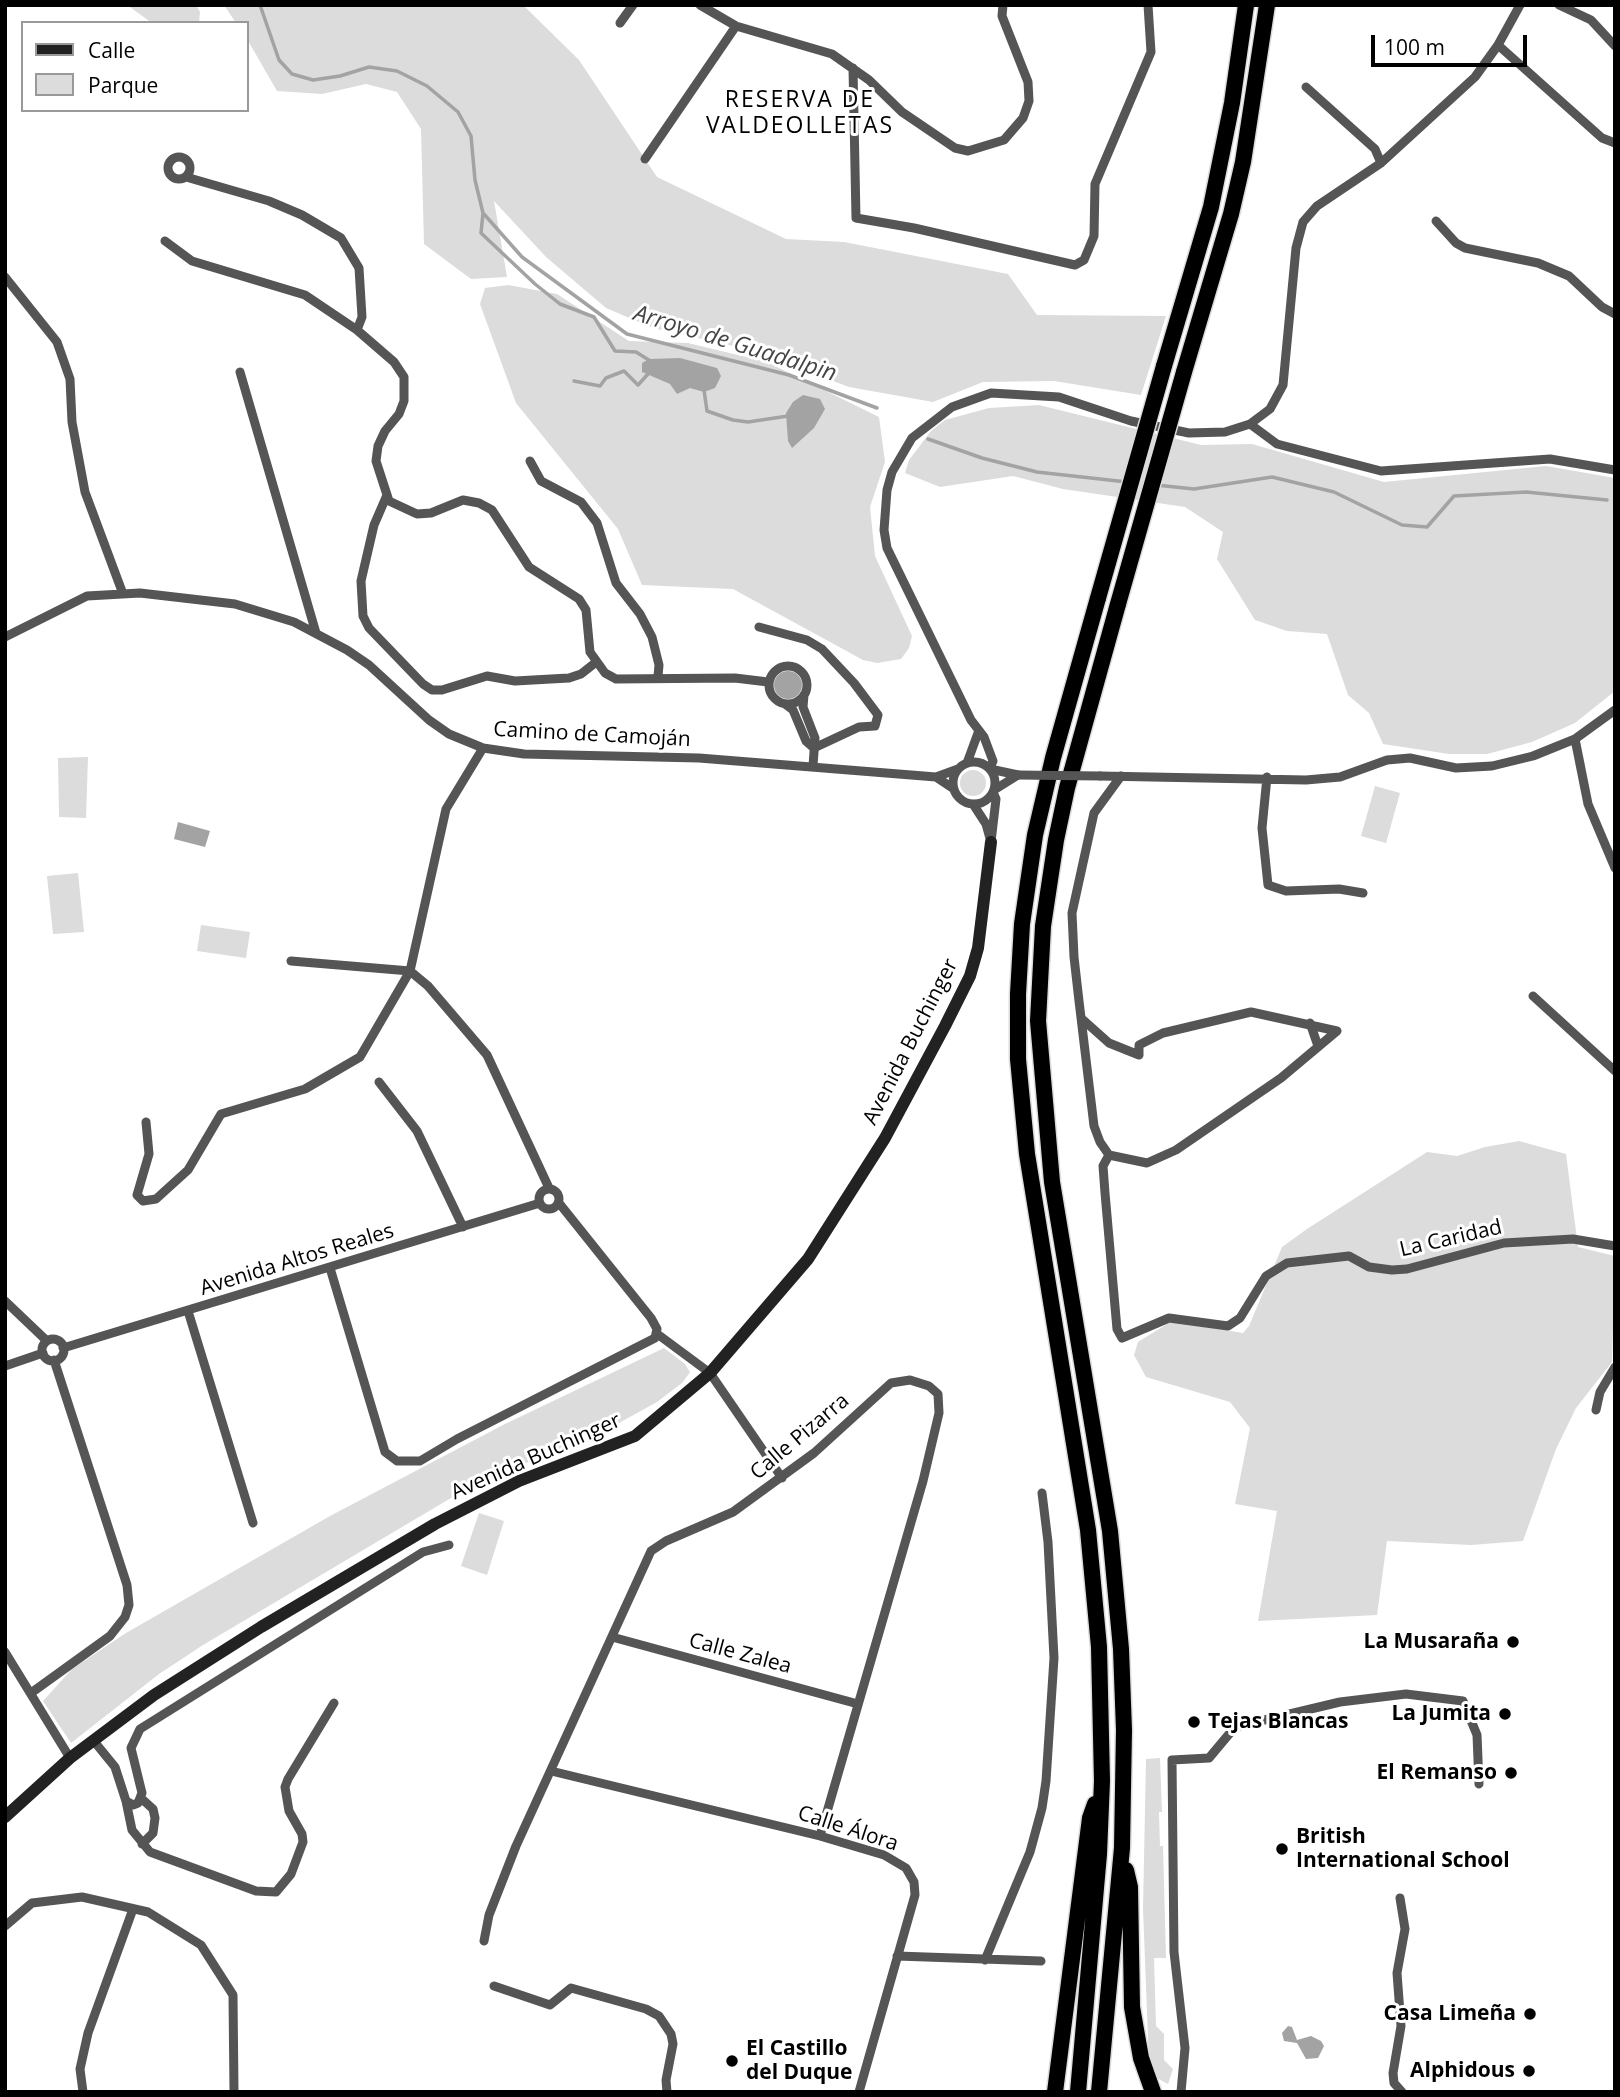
<!DOCTYPE html>
<html>
<head>
<meta charset="utf-8">
<style>
	body { margin:0 }
	#map { position:relative; width:1620px; height:2097px; overflow:hidden; background:#fff; font-family:"Open Sans",sans-serif }
	canvas { display:block }
	.frame { position:absolute; inset:0; border:7px solid #000; pointer-events:none }
	.legend { position:absolute; left:21px; top:21px; width:228px; height:91px; box-sizing:border-box; background:#fff; border:2px solid #999; margin:0; padding:9px 12px; list-style:none; font-size:21px; color:#000 }
	.legend li { display:flex; align-items:center; gap:14px; height:35px }
	.legend b { width:35px; border:2px solid #999 }
	.scale { position:absolute; left:1371px; top:35px; width:156px; height:32px; box-sizing:border-box; border:4px solid #000; border-top:0; padding-left:9px; font-size:21px; line-height:24px; white-space:nowrap; color:#000; -webkit-text-stroke:5px #fff; paint-order:stroke }
</style>
</head>
<body>
<div id="map">
<canvas width="1620" height="2097"></canvas>
<div class="frame"></div>
<ul class="legend">
<li><b style="height:9px;background:#222"></b>Calle</li>
<li><b style="height:19px;background:#dcdcdc"></b>Parque</li>
</ul>
<div class="scale">100 m</div>
</div>
<script>
const g = document.querySelector('canvas').getContext('2d');
g.lineJoin = 'round';
function fillPath(path, color) { g.fillStyle = color; g.fill(path, 'evenodd'); }
const shape = rows => new Path2D(rows.map(r => 'M' + r).join(''));
function trace(path, color, width, dash) { g.strokeStyle = color; g.lineWidth = width; g.lineCap = dash ? 'butt' : 'round'; g.setLineDash(dash || []); g.stroke(path); }
function label(font, color, halo, rows, align = 'center') {
  g.font = font + ' "Open Sans",sans-serif'; g.lineWidth = 6; g.setLineDash([]); g.textBaseline = 'middle'; g.strokeStyle = halo; g.fillStyle = color; for (const [text, x, y, turn = 0] of rows) {
    g.save(); g.translate(x, y); g.rotate((+turn || 0) * Math.PI / 180); g.textAlign = isNaN(turn) ? turn : align; if (halo) g.strokeText(text, 0, 0); g.fillText(text, 0, 0); g.restore();
  }
}
fillPath(shape([
	[127,5,196,5,200,12,199,23,152,23],
	[224,5,523,5,579,60,657,177,786,239,844,242,1008,274,1037,315,1166,316,1141,395,1054,381,983,382,933,402,849,387,751,350,653,328,606,308,546,257,494,201,507,277,471,279,424,244,421,129,397,92,366,84,322,94,277,91,247,39,247,23,236,23],
	[508,285,557,294,629,341,688,343,767,362,879,417,885,462,870,507,875,556,912,636,909,648,901,659,877,663,863,660,733,589,642,585,618,529,516,403,480,304,485,288],
	[1039,405,1201,445,1252,444,1384,482,1546,466,1615,478,1615,691,1575,723,1532,742,1487,754,1449,754,1383,744,1369,713,1348,695,1327,634,1287,631,1255,620,1217,559,1223,532,1185,507,1063,489,1013,476,940,487,905,473,909,460,931,431,945,420,989,408],
	[88,757,86,818,59,817,58,758],
	'960 783a13 13 0 1 1 26 0a13 13 0 1 1-26 0Z',
	[1375,786,1400,793,1386,843,1361,836],
	[78,873,84,932,53,934,47,876],
	[201,925,250,932,246,958,197,951],
	[1519,1141,1566,1154,1578,1247,1615,1256,1612,1362,1576,1408,1556,1449,1523,1541,1471,1545,1387,1541,1377,1615,1258,1621,1277,1511,1235,1504,1250,1428,1230,1402,1146,1377,1134,1355,1138,1342,1172,1321,1243,1333,1249,1326,1282,1247,1307,1229,1427,1152,1457,1156,1485,1147],
	[664,1348,685,1364,690,1372,682,1383,657,1402,599,1434,478,1482,203,1645,159,1674,71,1743,43,1701,72,1669,126,1633,330,1516,503,1425],
	[479,1513,504,1521,487,1575,461,1566],
	[1160,1758,1162,1812,1159,1812,1160,1846,1163,1846,1166,1958,1154,1958,1156,2026,1164,2034,1164,2060,1173,2069,1168,2084,1153,2076,1149,2063,1143,1909,1146,1759]
]), '#dcdcdc');
fillPath(shape([
	[680,358,717,368,721,376,715,388,704,392,690,388,677,394,670,384,642,372,642,363,649,359],
	[803,395,820,399,825,409,814,428,792,448,788,441,786,413,793,402],
	'774 685a14 14 0 1 1 28 0a14 14 0 1 1-28 0Z',
	[178,822,210,831,205,847,174,839],
	[1288,2026,1292,2027,1297,2040,1311,2036,1321,2041,1324,2046,1318,2058,1306,2059,1297,2043,1284,2041,1282,2033]
]), '#a3a3a3');
trace(shape([
	[260,5,279,60,292,74,313,80,340,76,369,67,397,71,427,86,458,112,471,136,475,180,483,213,522,257,627,334,789,375,877,408],
	[483,213,481,233,535,284,560,304,594,317,615,351,636,352,652,362],
	[574,381,600,386,606,378,624,371,638,385,648,374],
	[704,390,707,411,733,420,748,422,788,416],
	[928,439,982,458,1037,472,1127,482],
	[1156,485,1194,489,1272,477,1334,492,1402,525,1427,527,1454,496,1526,492,1607,500]
]), '#a3a3a3', 3.5);
const highway = shape([
	[1164,366,1211,207,1232,103,1246,5],
	[1184,372,1231,214,1243,162,1267,5],
	[1126,1870,1130,1887,1132,2007,1141,2058,1153,2092],
	[1055,2092,1090,1818,1095,1804],
	[1078,2092,1099,1854,1102,1781,1099,1647,1088,1530,1027,1154,1018,1059,1018,994,1022,924,1035,835,1053,758,1098,598],
	[1099,2092,1122,1848,1124,1730,1121,1649,1110,1531,1052,1182,1038,1021,1043,926,1056,840,1067,788,1118,604]
]);
trace(highway, '#dbdbdb', 19);
trace(shape([
	[700,5,736,26,832,54,869,80,902,112,955,148,968,151,1004,140,1023,118,1029,101,1028,82,1002,16,1003,5],
	[1559,5,1591,20,1615,46],
	[620,23,633,5],
	[1498,45,1602,138,1615,143],
	[853,68,856,218,914,228,1075,265,1084,260,1094,236,1095,184,1151,52,1148,5],
	[1306,87,1375,149,1381,163],
	'168 168a11 11 0 1 1 22 0a11 11 0 1 1-22 0Z',
	[645,159,736,26],
	[186,177,269,201,302,215,341,238,359,268,362,317,357,330],
	[1436,221,1456,243,1465,248,1538,263,1569,276,1602,307,1615,314],
	[165,241,192,261,305,295,357,330,394,362,404,377,404,401,399,414,385,431,378,446,376,461,389,501,417,514,431,513,463,500,479,503,492,510,529,567,579,599,586,610,590,652,605,673,616,679,735,678,768,682],
	[5,277,57,342,70,379,72,422,85,492,123,594],
	[240,372,316,633],
	[1250,424,1277,444,1381,471,1550,459,1615,470],
	[530,461,541,481,581,502,597,523,616,583,640,614,652,637,659,665,658,676],
	[387,495,374,525,361,581,363,616,369,628,423,684,432,690,442,690,487,676,515,681,569,678,581,674,595,663],
	[759,627,807,640,822,649,854,683,878,715,875,726,859,727,814,748],
	[5,637,87,596,140,593,235,604,294,622,347,650,369,665,429,720,449,734,483,748,524,754,699,758,936,777,958,769],
	'769 685a19 19 0 1 1 38 0a19 19 0 1 1-38 0Z',
	[804,695,803,707,815,738,813,766],
	[785,704,793,710,806,741,814,748],
	[1575,739,1588,804,1615,868],
	'953 783a21 21 0 1 1 42 0a21 21 0 1 1-42 0Z',
	[967,763,978,733],
	[990,768,993,761,984,737,971,720,887,548,884,530,887,490,892,472,912,438,952,407,991,393,1059,397,1131,421,1189,433,1225,432,1250,424,1270,409,1283,385,1296,248,1303,222,1317,206,1381,163,1475,77,1498,45,1520,5],
	[990,769,1018,775],
	[1100,776,1306,780,1340,777,1387,760,1410,758,1456,768,1492,766,1533,756,1575,739,1615,710],
	[936,777,954,789],
	[1267,777,1262,828,1268,885,1286,891,1339,889,1363,893],
	[994,790,1018,775],
	[973,804,986,824,991,842],
	[991,842,996,799,993,792],
	[291,961,410,971,428,986,487,1055,549,1188],
	[1533,996,1615,1071],
	[1081,1018,1109,1043,1139,1055,1139,1045,1163,1033,1251,1012,1337,1031,1281,1078,1176,1150,1147,1163,1109,1155,1100,1142,1094,1126,1079,1001,1074,957,1072,913,1094,813,1121,776],
	[1310,1023,1318,1046],
	[379,1082,417,1131,463,1227],
	[146,1122,149,1154,137,1195,143,1201,156,1199,188,1170,221,1114,305,1089,360,1057,410,971,446,809,483,748],
	[1109,1155,1103,1166,1105,1193,1117,1329,1122,1338,1169,1318,1228,1326,1240,1318,1266,1276,1287,1263,1349,1256,1369,1267,1392,1270,1407,1269,1504,1243,1573,1239,1615,1246],
	'539 1199a10 10 0 1 1 20 0a10 10 0 1 1-20 0Z',
	[330,1268,385,1452,397,1461,420,1461,457,1439,655,1338,657,1329,651,1318,559,1203],
	[5,1301,47,1341],
	[188,1311,253,1523],
	[656,1333,710,1373,782,1478],
	'42 1350a11 11 0 1 1 22 0a11 11 0 1 1-22 0Z',
	[63,1348,540,1203],
	[5,1366,43,1353],
	[1596,1410,1600,1392,1615,1367],
	[612,1637,858,1704],
	[5,1652,70,1758],
	[31,1693,110,1636,125,1617,129,1605,127,1585,54,1360],
	[93,1740,115,1767,126,1801,133,1805,138,1803,142,1793,131,1748,140,1729,423,1552,449,1545],
	[551,1771,820,1836,884,1855,906,1868,914,1882,915,1895,859,2092],
	[142,1799,153,1809,155,1818,153,1833,142,1844],
	[126,1801,132,1830,150,1852,256,1891,276,1892,291,1874,303,1842,302,1834,289,1811,285,1787,288,1779,334,1703],
	[1400,1898,1405,1929,1397,1973,1401,2026,1393,2073,1394,2083,1402,2092],
	[5,1926,32,1903,82,1897,148,1912,201,1945,233,1995,234,2092],
	[484,1941,489,1915,516,1846,651,1551,666,1541,733,1512,814,1453,891,1383,910,1380,929,1386,938,1394,939,1413,923,1481,820,1836],
	[897,1956,1041,1961],
	[985,1960,1030,1852,1042,1808,1046,1781,1054,1658,1048,1542,1042,1493],
	[494,1986,550,2005,571,1988,646,2009,659,2016,671,2034,673,2044,666,2080,667,2092],
	[83,2092,80,2069,88,2033,133,1909],
	[1181,2092,1185,2048,1174,1952,1172,1760,1209,1758,1235,1727,1340,1702,1406,1694,1463,1701,1477,1735,1479,1784]
]), '#555', 9);
trace(shape([
	[5,1817,70,1758,154,1695,261,1627,435,1524,519,1481,635,1436,710,1373,808,1259,885,1138,945,1026,970,976,978,948,991,842]
]), '#222', 12);
trace(highway, '#000', 16);
const highwayBridge = shape([
	[1098,598,1164,366],
	[1118,604,1184,372]
]);
trace(highwayBridge, '#dbdbdb', 19, []);
trace(shape([
	[1018,775,1100,776]
]), '#555', 9);
trace(highwayBridge, '#000', 16);
for (const [x, y, r, color] of [
	[1513,1642,7,"#000"],
	[1505,1714,7,"#000"],
	[1194,1722,7,"#000"],
	[1511,1773,7,"#000"],
	[1282,1849,7,"#000"],
	[1530,2014,7,"#000"],
	[732,2061,7,"#000"],
	[1529,2071,7,"#000"]
]) { const dot = new Path2D(); dot.arc(x, y, r, 0, 2 * Math.PI); g.fillStyle = color; g.fill(dot); trace(dot, '#fff', 2.5); }
label('21px', '#000', '#fff', [
	["Camino de Camoján",592,735,3],
	["Avenida Buchinger",911,1042,-63],
	["La Caridad",1451,1239,-13],
	["Avenida Altos Reales",297,1260,-17],
	["Calle Pizarra",800,1437,-40],
	["Avenida Buchinger",536,1457,-24],
	["Calle Zalea",740,1654,15],
	["Calle Álora",848,1829,18]
]);
label('bold 21px', '#000', '#fff', [
	["La Musaraña",1499,1642],
	["La Jumita",1491,1714],
	["Tejas Blancas",1208,1722,"left"],
	["El Remanso",1497,1773],
	["British",1296,1837,"left"],
	["International School",1296,1861,"left"],
	["Casa Limeña",1516,2014],
	["El Castillo",746,2049,"left"],
	["del Duque",746,2073,"left"],
	["Alphidous",1515,2071]
], 'right');
g.letterSpacing = '2px';
label('23px', '#000', '#fff', [
	["RESERVA DE",800,100],
	["VALDEOLLETAS",800,126]
]);
g.letterSpacing = '0px';
label('italic 23px', '#444', '#fff', [
	["Arroyo de Guadalpin",735,344,17]
]);
</script>
</body>
</html>
